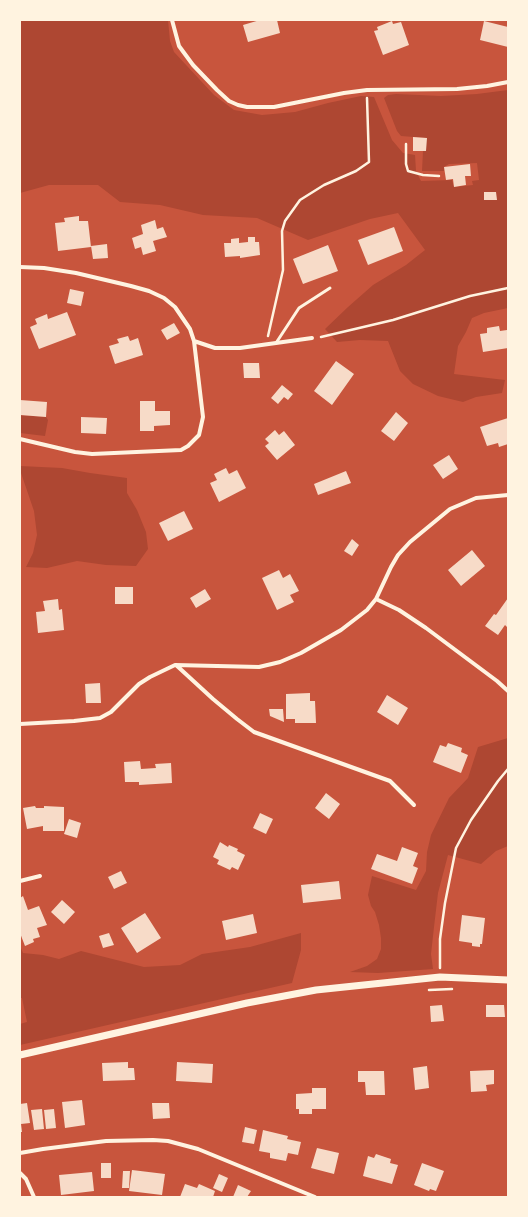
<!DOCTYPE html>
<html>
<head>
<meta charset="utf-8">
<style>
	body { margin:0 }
	#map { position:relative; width:528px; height:1217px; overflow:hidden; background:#c8553d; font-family:"DejaVu Sans",sans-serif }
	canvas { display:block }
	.frame { position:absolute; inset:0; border:21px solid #fff3e0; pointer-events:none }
</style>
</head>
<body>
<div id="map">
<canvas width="528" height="1217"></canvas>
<div class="frame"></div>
</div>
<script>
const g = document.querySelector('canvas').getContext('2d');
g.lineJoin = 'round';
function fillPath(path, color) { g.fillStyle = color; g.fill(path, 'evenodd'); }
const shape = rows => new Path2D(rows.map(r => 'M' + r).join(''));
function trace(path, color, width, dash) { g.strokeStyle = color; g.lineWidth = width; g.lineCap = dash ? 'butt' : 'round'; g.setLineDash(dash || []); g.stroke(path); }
fillPath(shape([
	[20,20,168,20,170,41,174,52,214,95,234,110,262,115,295,112,328,103,361,96,374,97,392,140,403,153,415,155,416,171,421,181,452,180,454,187,473,185,472,181,479,180,477,163,449,164,444,167,444,171,422,171,423,151,426,151,426,138,401,136,397,131,384,98,388,95,396,94,441,96,477,94,508,90,508,308,484,313,472,318,466,332,458,346,454,374,505,380,502,393,476,397,463,402,438,396,413,384,400,371,388,341,360,340,337,342,325,329,348,307,373,285,406,265,425,250,398,213,370,219,308,240,257,218,203,215,160,205,120,202,98,185,49,185,20,193],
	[20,415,46,417,48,420,45,436,20,433],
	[20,466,62,468,90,473,127,478,127,493,137,510,146,532,148,549,136,566,106,565,77,561,47,568,26,567,33,553,37,535,34,511,20,470],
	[508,738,508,846,496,851,481,864,448,855,438,893,434,927,431,954,433,969,378,973,350,972,367,966,377,959,381,949,381,938,379,925,375,912,371,906,368,895,372,876,416,890,426,871,427,852,431,835,449,798,468,778,478,747],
	[301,933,301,950,292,983,20,1045,20,1024,27,1022,22,998,20,998,20,946,23,953,43,955,59,959,81,951,144,967,180,965,202,954,250,947]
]), '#ae4732');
fillPath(shape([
	[260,20,277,20,280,33,248,42,243,25],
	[392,21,393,24,401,22,409,45,383,55,374,31,378,30,377,27],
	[484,21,508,27,508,47,480,40],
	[413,137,427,138,426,151,413,151],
	[470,164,471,176,465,176,466,185,454,187,453,179,446,180,444,167],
	[484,192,496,192,497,200,484,200],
	[79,216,79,221,88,221,91,247,58,251,55,223,65,222,64,218],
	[155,220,157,229,163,227,167,237,153,241,156,251,143,255,141,247,135,249,132,238,143,234,141,225],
	[394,227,403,251,368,265,358,240],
	[248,237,255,237,255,242,259,242,260,255,240,258,240,256,225,257,224,243,231,243,231,239,239,238,239,243,248,242],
	[107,244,108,258,93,259,91,246],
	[328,245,338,271,303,284,293,259],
	[70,289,84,292,81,306,67,303],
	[67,312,76,335,39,349,30,327,37,324,35,319,47,314,48,319],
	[174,323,180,333,167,340,161,330],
	[499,326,500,331,507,330,508,348,483,352,480,334,487,333,487,328],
	[128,336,130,341,138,338,143,355,115,364,109,346,119,343,117,339],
	[336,361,354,374,332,405,314,391],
	[243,363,259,363,260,378,244,378],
	[282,385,293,394,288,400,284,397,278,404,271,398],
	[20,400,47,402,46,417,20,415],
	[140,401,155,401,155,411,170,411,170,425,154,426,154,431,140,431],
	[396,412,408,423,394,441,381,431],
	[81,417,107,418,106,434,81,433],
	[508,418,508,444,499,447,498,443,487,446,480,427],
	[275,430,279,435,284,431,295,445,277,460,265,446,269,443,265,439],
	[449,455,458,469,443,479,433,465],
	[226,468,229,474,237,470,246,488,219,502,210,483,217,480,214,474],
	[346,471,351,483,318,495,314,484],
	[184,511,193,529,168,541,159,523],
	[352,539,359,545,352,556,344,551],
	[472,550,485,566,461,586,448,570],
	[279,570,283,578,290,574,299,591,290,595,294,602,277,610,262,578],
	[115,587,133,587,133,604,115,604],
	[205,589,211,599,196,608,190,598],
	[508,598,508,626,507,627,505,625,498,635,485,626,494,614,496,615],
	[58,599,59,610,62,609,64,630,38,633,36,612,45,611,43,601],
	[100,683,101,703,86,703,85,684],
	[310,693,310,701,315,701,316,723,295,723,295,719,286,719,286,694],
	[387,695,408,708,398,725,377,712],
	[269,709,283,709,284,722,270,716],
	[448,743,462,748,461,752,468,755,461,773,433,762,440,745,446,747],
	[140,761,141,769,156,768,155,764,171,763,172,783,139,785,139,782,125,782,124,762],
	[326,793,340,804,329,819,315,808],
	[35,806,36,808,44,808,44,806,64,807,64,831,43,831,43,826,27,829,23,808],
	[260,813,273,819,266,834,253,828],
	[69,819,81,823,77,838,64,834],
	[220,842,228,847,229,845,238,849,237,851,245,855,238,870,232,867,230,870,217,864,219,860,213,857],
	[402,847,418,853,413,866,418,868,412,884,371,869,377,854,397,861],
	[121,871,127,883,114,889,108,877],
	[339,881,341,899,303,903,301,885],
	[23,896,28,910,39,906,47,925,37,928,40,937,33,939,34,942,25,946,20,933,20,898],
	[62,900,75,912,64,924,51,912],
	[145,913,161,938,137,953,121,928],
	[253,914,257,933,226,940,222,921],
	[462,915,485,918,482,944,480,944,480,947,472,946,472,943,459,941],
	[109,933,114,945,103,948,99,936],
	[442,1005,444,1021,431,1022,430,1006],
	[486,1005,504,1005,505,1017,486,1017],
	[128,1062,128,1068,134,1068,135,1080,103,1081,102,1063],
	[177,1062,213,1064,212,1083,176,1081],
	[427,1066,429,1088,415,1090,413,1068],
	[494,1070,494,1084,486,1085,487,1091,471,1092,470,1071],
	[358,1071,384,1071,385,1095,366,1095,365,1082,358,1082],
	[312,1088,326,1088,326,1109,312,1109,312,1114,299,1114,299,1109,296,1109,296,1094,312,1093],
	[82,1100,85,1125,65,1128,62,1102],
	[27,1103,30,1123,21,1124,22,1132,20,1132,20,1104],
	[152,1103,169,1103,170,1118,153,1119],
	[42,1109,44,1129,34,1130,31,1110],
	[54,1109,56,1128,46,1129,44,1110],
	[245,1127,257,1130,254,1144,242,1142],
	[263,1130,288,1136,287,1139,301,1142,298,1155,288,1153,286,1161,270,1158,270,1153,259,1151],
	[317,1148,339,1153,334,1174,311,1168],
	[376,1154,391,1159,390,1163,398,1165,392,1184,363,1176,368,1156,374,1158],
	[101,1163,111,1163,111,1178,101,1178],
	[422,1163,444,1171,436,1191,430,1189,429,1191,414,1185],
	[132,1170,165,1174,162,1195,129,1191],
	[123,1171,130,1171,129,1188,122,1188],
	[92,1172,94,1191,61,1195,59,1175],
	[219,1174,228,1178,222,1192,213,1188],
	[185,1184,197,1188,199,1184,215,1191,213,1197,180,1197],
	[238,1185,251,1191,247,1197,233,1197]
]), '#f7dbc8');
trace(shape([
	[406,144,406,164,408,171,423,175,439,176],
	[268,336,283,270,282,231,285,221,300,200,324,185,356,171,369,162,367,98],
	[321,337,393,320,470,296,508,288],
	[440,968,440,939,445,903,456,848,471,820,498,781,508,769],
	[429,990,452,989]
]), '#fff3e0', 2.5);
trace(shape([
	[276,343,299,308,330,288]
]), '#fff3e0', 3);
trace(shape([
	[172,20,179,46,193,65,217,90,229,101,238,105,247,107,274,107,344,93,367,90,457,89,487,86,508,82],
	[20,267,44,268,76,273,131,286,149,291,164,298,175,307,190,329,194,341,215,348,240,348,312,338],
	[20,439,75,452,92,454,181,450,188,446,199,435,203,417,194,341],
	[376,599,399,610,426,628,497,681,508,691],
	[176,665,213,699,237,719,254,732,390,781,414,805],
	[20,724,74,721,100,718,111,712,139,684,150,677,175,665,259,667,280,662,301,653,341,630,367,610,376,599,391,567,398,555,410,542,450,509,476,498,508,495],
	[20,881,40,876],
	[20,1153,43,1149,106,1141,153,1140,168,1141,198,1149,315,1197],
	[20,1173,26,1179,34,1197]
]), '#fff3e0', 4);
trace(shape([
	[20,1055,247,1003,316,990,440,977,508,980]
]), '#fff3e0', 7);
</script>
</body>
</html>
